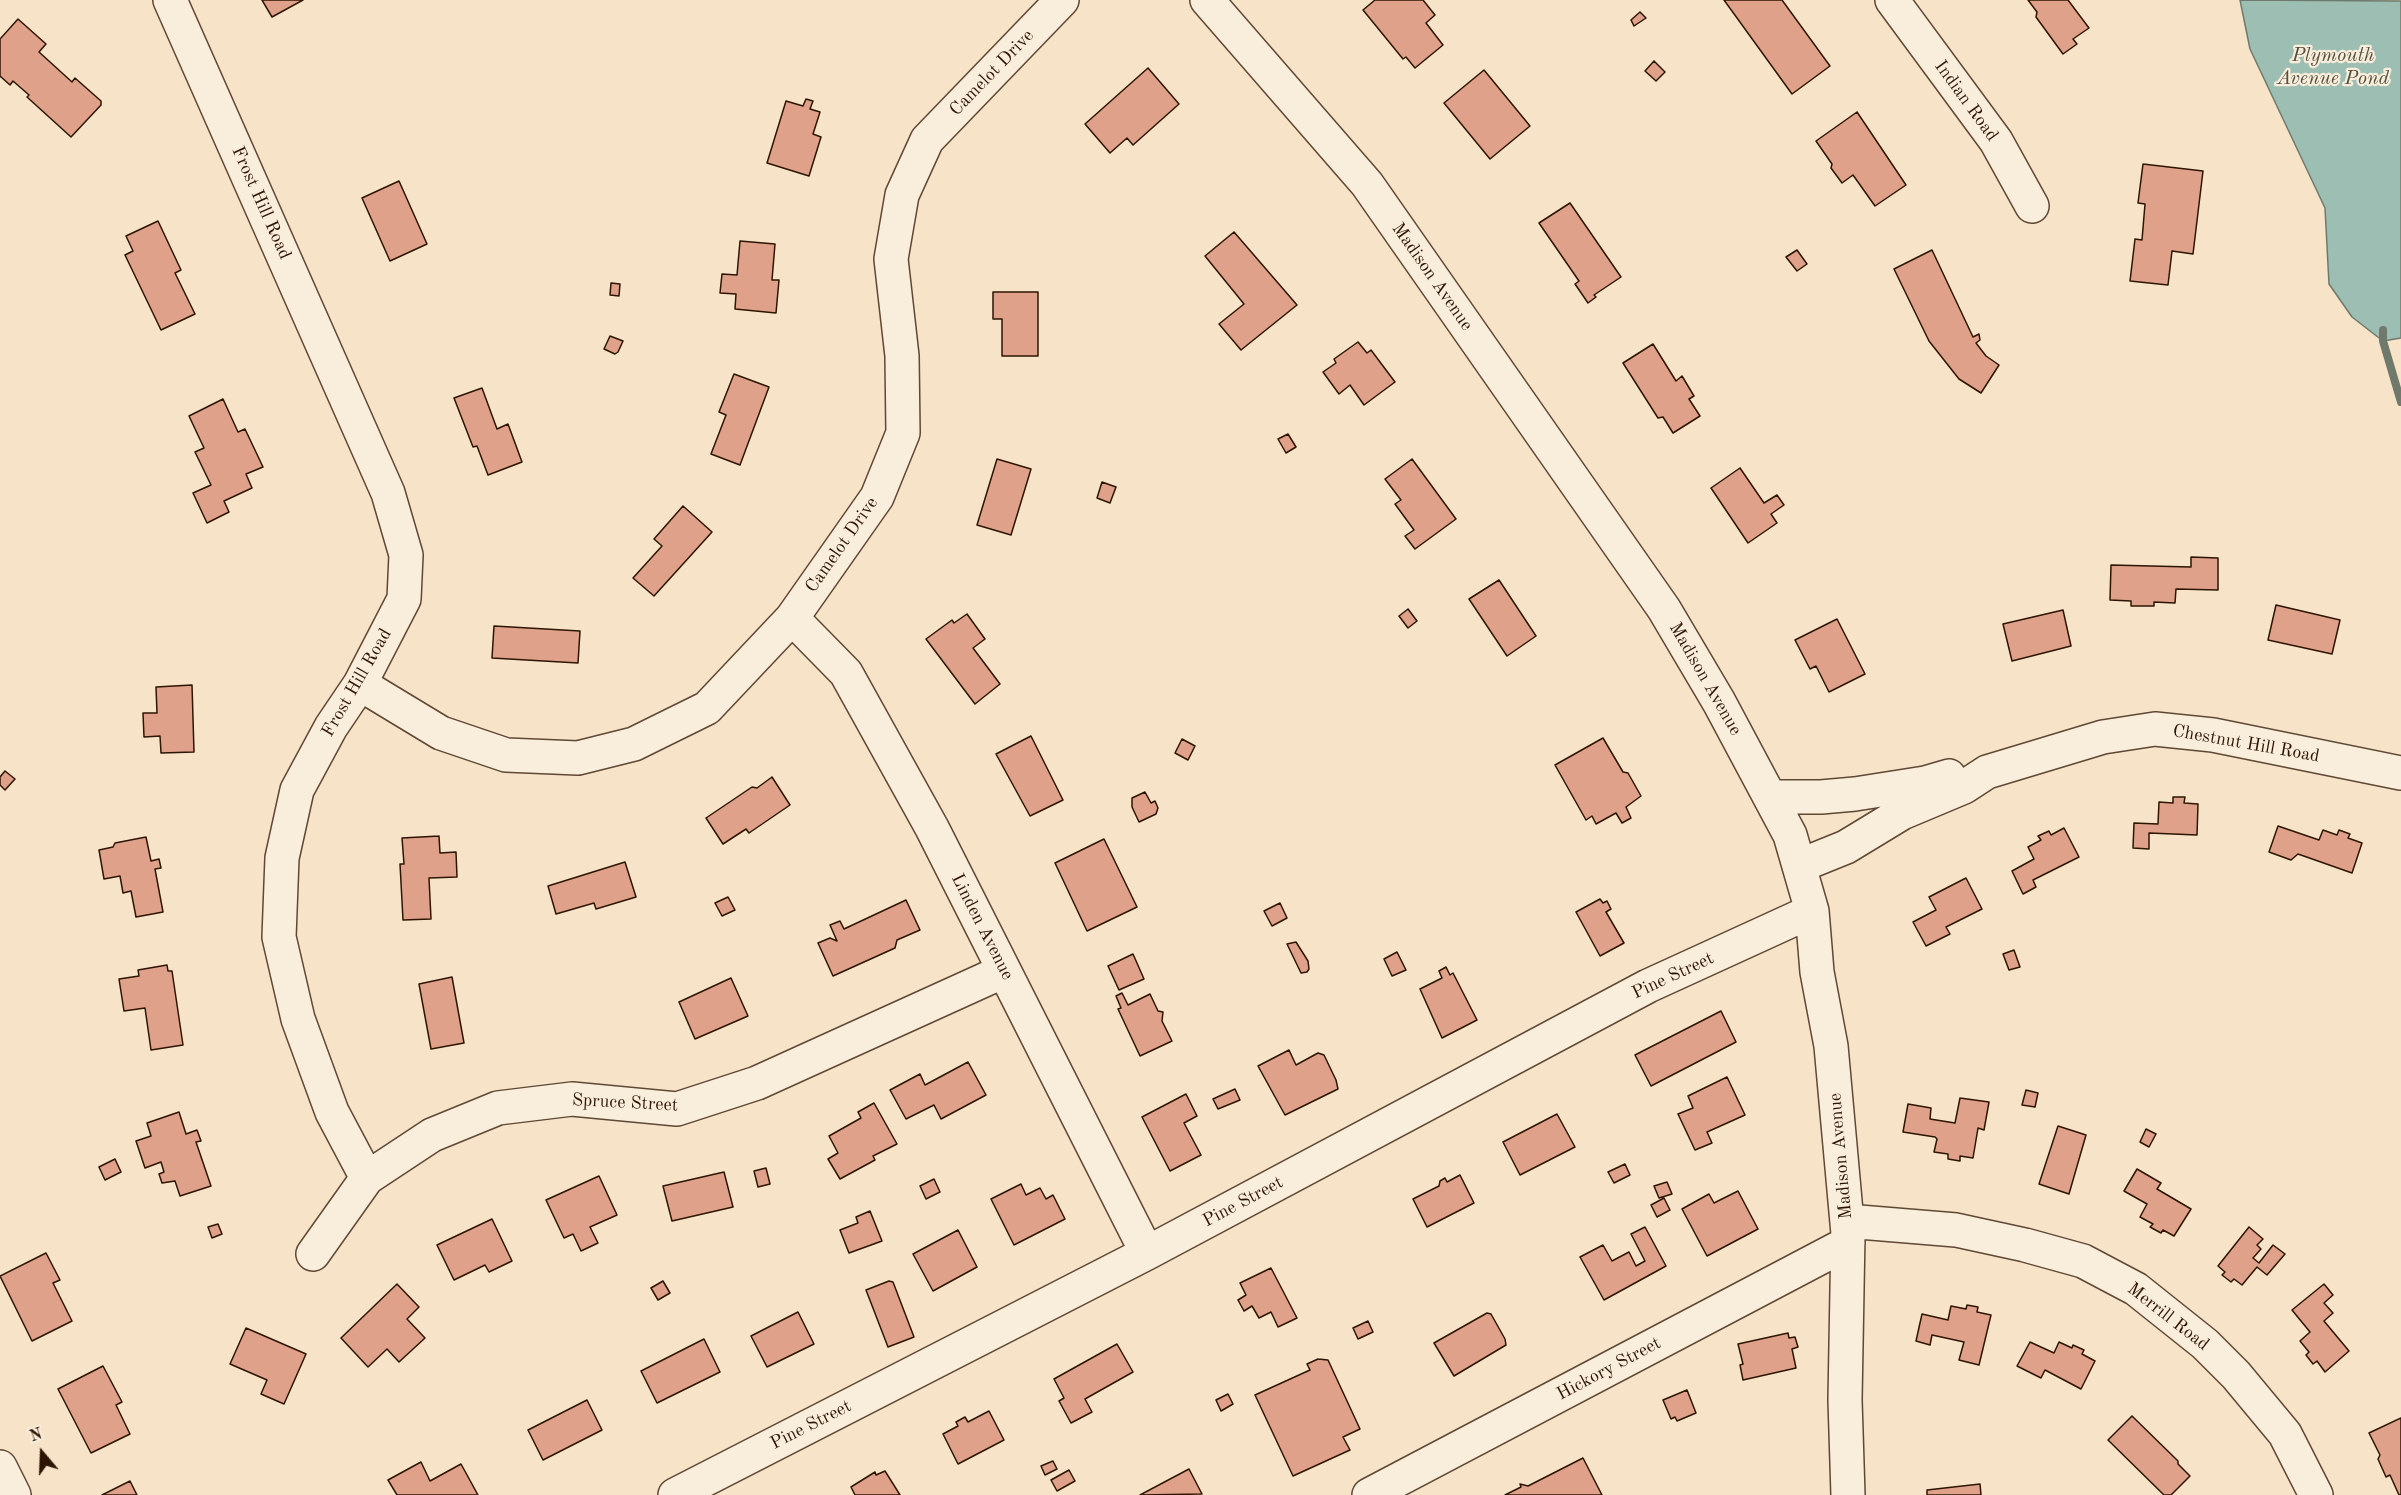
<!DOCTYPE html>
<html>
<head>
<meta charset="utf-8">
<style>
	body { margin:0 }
	#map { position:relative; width:2401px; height:1495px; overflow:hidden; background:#f6e3c8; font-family:"Old Standard TT",serif }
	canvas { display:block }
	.north { position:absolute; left:12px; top:1423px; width:60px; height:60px; -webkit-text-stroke:4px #f9eddb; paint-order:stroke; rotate:341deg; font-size:16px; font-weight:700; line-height:24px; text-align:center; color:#2d1502 }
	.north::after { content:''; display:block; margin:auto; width:21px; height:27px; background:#2d1502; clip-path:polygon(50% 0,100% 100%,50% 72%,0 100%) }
</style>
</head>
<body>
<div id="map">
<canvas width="2401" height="1495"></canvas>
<div class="north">N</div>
</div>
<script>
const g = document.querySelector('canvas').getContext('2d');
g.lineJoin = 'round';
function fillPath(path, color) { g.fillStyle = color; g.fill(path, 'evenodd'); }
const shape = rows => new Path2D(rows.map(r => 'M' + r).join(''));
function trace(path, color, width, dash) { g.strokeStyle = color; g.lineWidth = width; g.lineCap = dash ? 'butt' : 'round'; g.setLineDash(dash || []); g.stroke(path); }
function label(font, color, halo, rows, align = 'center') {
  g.font = font + ' "Old Standard TT",serif'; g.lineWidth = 4.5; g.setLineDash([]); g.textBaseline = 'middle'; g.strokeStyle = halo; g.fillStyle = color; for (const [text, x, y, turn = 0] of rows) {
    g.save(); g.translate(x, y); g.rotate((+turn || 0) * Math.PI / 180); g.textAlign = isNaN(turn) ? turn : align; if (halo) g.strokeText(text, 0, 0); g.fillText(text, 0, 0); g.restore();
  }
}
const water = shape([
	[2240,0,2401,1,2401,338,2383,341,2352,317,2329,284,2325,208,2250,49,2240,0]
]);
fillPath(water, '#9dbeb2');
trace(water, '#707a6c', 1.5);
trace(shape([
	[2383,330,2383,341,2401,402]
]), '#707a6c', 8);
const building = shape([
	[262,0,303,0,272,17,262,0],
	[1375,0,1423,0,1435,15,1426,23,1443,45,1415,68,1406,57,1403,59,1363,10,1375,0],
	[1724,0,1782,0,1830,66,1792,94,1724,0],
	[2028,0,2068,0,2089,28,2073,39,2077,44,2063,54,2036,17,2037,12,2028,0],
	[1640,12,1646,18,1634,26,1631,20,1640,12],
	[18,19,46,44,39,52,72,82,75,78,101,101,101,105,71,137,27,97,29,95,13,81,10,85,0,76,0,39,18,19],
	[1654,61,1665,72,1656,81,1645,71,1654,61],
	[1148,68,1179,104,1133,145,1127,138,1110,153,1085,124,1148,68],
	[1484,70,1530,126,1490,159,1444,103,1484,70],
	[806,99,813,101,810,109,820,112,813,134,821,137,809,176,767,163,786,101,803,106,806,99],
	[1857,112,1906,185,1875,206,1853,175,1842,183,1831,168,1832,164,1816,141,1857,112],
	[2143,164,2203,171,2193,254,2172,251,2168,285,2130,281,2135,239,2142,240,2145,204,2138,203,2143,164],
	[399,181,427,244,390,261,362,198,399,181],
	[1570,203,1621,277,1594,295,1596,297,1588,303,1575,284,1579,281,1539,223,1570,203],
	[158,221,181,270,175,273,195,314,161,330,125,255,133,251,126,236,158,221],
	[1234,232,1297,305,1241,350,1219,324,1244,304,1205,256,1234,232],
	[740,241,775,244,772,280,779,280,776,313,735,309,736,294,720,293,722,274,737,275,740,241],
	[1797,250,1807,264,1797,271,1786,257,1797,250],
	[1932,250,1973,337,1979,334,1980,340,1976,343,1986,356,1999,365,1981,393,1959,379,1929,341,1894,269,1932,250],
	[611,283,620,284,619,296,610,295,611,283],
	[993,292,1038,292,1038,356,1002,356,1002,319,993,319,993,292],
	[610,336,623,341,618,352,615,354,604,349,610,336],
	[1358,342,1367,353,1371,350,1395,382,1364,405,1350,385,1339,394,1323,372,1336,363,1334,359,1358,342],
	[1653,344,1676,381,1682,376,1694,396,1689,399,1700,416,1673,433,1663,417,1658,418,1623,363,1653,344],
	[734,374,769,387,740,465,711,454,726,415,719,412,734,374],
	[482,388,497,429,508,424,522,462,488,475,477,446,473,447,454,398,482,388],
	[223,399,238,432,245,429,263,467,246,474,252,488,224,501,229,512,207,523,193,493,211,485,195,452,204,448,189,416,223,399],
	[1288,434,1296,447,1286,453,1278,439,1288,434],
	[997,459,1031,469,1011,535,977,525,997,459],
	[1412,459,1456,519,1415,549,1405,536,1414,530,1395,504,1401,500,1385,479,1412,459],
	[1740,468,1764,503,1777,495,1784,505,1771,514,1777,523,1748,543,1711,488,1740,468],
	[1102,482,1116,487,1110,503,1097,498,1102,482],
	[683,506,712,532,654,596,633,578,662,546,654,539,683,506],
	[2191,557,2218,558,2218,590,2176,589,2175,603,2154,602,2154,606,2131,606,2131,601,2110,600,2111,565,2191,567,2191,557],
	[1499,580,1536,636,1507,656,1469,599,1499,580],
	[2276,605,2340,620,2332,654,2268,640,2276,605],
	[1408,609,1417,621,1408,628,1399,616,1408,609],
	[2063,610,2071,646,2012,661,2003,624,2063,610],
	[967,614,985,639,973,648,1000,684,975,704,926,639,952,620,954,623,967,614],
	[1837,619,1865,674,1829,692,1816,666,1810,669,1795,640,1837,619],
	[494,626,580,631,578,663,492,658,494,626],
	[192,685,194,752,161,753,160,736,144,737,143,713,157,713,156,687,192,685],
	[1031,736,1063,800,1030,816,996,754,1031,736],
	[1603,738,1623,772,1628,773,1641,796,1626,807,1631,818,1622,823,1616,813,1596,824,1592,816,1586,820,1555,765,1603,738],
	[1182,739,1195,746,1188,760,1175,753,1182,739],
	[5,771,15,779,5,790,0,785,0,777,5,771],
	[772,777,790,805,749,833,746,829,723,844,706,818,752,787,757,788,772,777],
	[1145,792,1151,803,1155,801,1158,808,1156,814,1139,822,1132,807,1132,798,1145,792],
	[2173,797,2185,797,2184,803,2198,804,2197,835,2149,833,2149,849,2133,848,2134,823,2158,824,2159,802,2173,803,2173,797],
	[2278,826,2319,840,2323,830,2337,835,2339,830,2350,834,2348,838,2362,843,2352,873,2298,854,2291,860,2269,852,2278,826],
	[2064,828,2079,857,2033,880,2036,887,2023,894,2012,871,2034,859,2028,847,2041,840,2038,836,2049,831,2051,835,2064,828],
	[439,836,440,853,456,852,457,877,429,878,431,919,403,920,400,864,404,864,402,838,439,836],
	[146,837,151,861,159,859,161,868,155,869,163,912,136,917,131,891,123,893,120,876,104,879,99,850,113,847,115,843,146,837],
	[1104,839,1137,907,1087,931,1055,863,1104,839],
	[625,862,636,897,596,909,594,903,556,914,548,886,625,862],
	[1966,878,1982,909,1946,927,1950,934,1926,946,1913,922,1936,910,1929,897,1966,878],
	[728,897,735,910,722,916,715,903,728,897],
	[1600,899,1603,903,1607,901,1611,909,1606,912,1624,943,1600,956,1576,912,1600,899],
	[906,900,920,930,897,940,895,948,833,976,818,943,830,938,837,941,830,925,840,921,844,929,906,900],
	[1280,903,1287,918,1272,926,1264,911,1280,903],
	[1296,942,1308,961,1309,969,1307,972,1301,973,1287,944,1296,942],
	[2014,950,2020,967,2009,970,2003,954,2014,950],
	[1397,952,1406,970,1392,976,1384,959,1397,952],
	[1133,954,1144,979,1119,990,1108,966,1133,954],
	[167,965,168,971,172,971,183,1045,151,1050,145,1008,124,1011,119,979,139,976,138,970,167,965],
	[1446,967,1450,975,1453,973,1477,1020,1442,1038,1420,989,1442,978,1439,971,1446,967],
	[452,977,464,1043,431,1049,419,984,452,977],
	[731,978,748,1016,695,1039,679,1002,731,978],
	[1122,993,1128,1005,1150,994,1158,1011,1163,1012,1162,1021,1172,1041,1140,1056,1118,1009,1121,1008,1116,996,1122,993],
	[1721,1011,1736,1042,1651,1086,1635,1055,1721,1011],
	[1289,1050,1296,1065,1318,1053,1324,1055,1336,1080,1338,1089,1285,1115,1258,1066,1289,1050],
	[968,1062,986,1095,941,1119,934,1105,906,1119,890,1090,920,1074,925,1085,968,1062],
	[1727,1077,1745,1115,1707,1132,1712,1143,1695,1150,1678,1114,1693,1108,1688,1096,1727,1077],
	[1235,1089,1240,1100,1218,1109,1213,1099,1235,1089],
	[2026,1090,2038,1093,2035,1107,2022,1105,2026,1090],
	[1186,1094,1197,1116,1184,1123,1201,1155,1170,1171,1142,1117,1186,1094],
	[1960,1098,1989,1102,1984,1130,1978,1128,1973,1158,1960,1156,1960,1161,1948,1159,1948,1154,1934,1152,1937,1139,1935,1137,1903,1132,1908,1104,1931,1108,1930,1119,1955,1123,1960,1098],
	[874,1103,897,1144,873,1156,875,1160,840,1179,828,1159,838,1153,829,1136,861,1118,858,1112,874,1103],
	[179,1112,186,1134,197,1130,201,1141,196,1142,211,1186,180,1196,175,1181,162,1183,159,1174,164,1172,161,1162,145,1168,136,1141,151,1136,147,1123,179,1112],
	[1557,1114,1575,1147,1520,1175,1503,1142,1557,1114],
	[2058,1126,2086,1135,2069,1194,2039,1184,2058,1126],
	[2146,1129,2156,1134,2149,1147,2140,1142,2146,1129],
	[115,1159,121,1172,105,1180,99,1167,115,1159],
	[1625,1164,1630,1175,1614,1183,1608,1172,1625,1164],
	[766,1168,770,1184,758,1187,754,1171,766,1168],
	[2137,1169,2161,1183,2157,1189,2191,1209,2174,1236,2163,1230,2161,1233,2150,1227,2153,1224,2140,1217,2147,1204,2124,1191,2137,1169],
	[724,1172,733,1207,672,1221,663,1186,724,1172],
	[1460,1175,1474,1203,1427,1227,1413,1199,1439,1186,1440,1181,1445,1178,1447,1182,1460,1175],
	[599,1176,617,1215,590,1227,598,1243,581,1251,573,1234,564,1238,546,1200,599,1176],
	[934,1179,940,1192,926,1199,920,1186,934,1179],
	[1667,1182,1672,1194,1659,1198,1654,1186,1667,1182],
	[1021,1184,1026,1195,1040,1188,1046,1199,1053,1195,1065,1219,1014,1245,991,1199,1021,1184],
	[1738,1191,1758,1229,1707,1256,1682,1209,1709,1194,1714,1203,1738,1191],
	[1664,1198,1670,1210,1657,1217,1651,1205,1664,1198],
	[870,1211,882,1241,849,1253,840,1230,858,1223,856,1217,870,1211],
	[492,1219,512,1261,489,1272,485,1265,454,1280,437,1245,492,1219],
	[218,1224,222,1234,212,1238,208,1227,218,1224],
	[1645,1227,1666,1266,1604,1300,1580,1257,1603,1245,1612,1261,1629,1252,1636,1266,1645,1261,1631,1234,1645,1227],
	[2249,1227,2263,1239,2257,1245,2261,1249,2253,1258,2259,1263,2273,1245,2285,1254,2267,1275,2257,1267,2242,1285,2234,1279,2231,1282,2222,1275,2225,1272,2218,1266,2249,1227],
	[958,1230,977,1267,933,1291,913,1254,958,1230],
	[46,1253,60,1280,53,1283,72,1321,32,1341,0,1276,46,1253],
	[1271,1268,1297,1318,1278,1327,1271,1312,1259,1318,1252,1306,1244,1311,1238,1300,1246,1295,1240,1283,1271,1268],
	[663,1281,670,1293,658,1300,651,1288,663,1281],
	[889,1281,893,1282,914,1337,888,1347,866,1290,889,1281],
	[397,1284,419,1307,407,1319,425,1338,399,1362,387,1349,368,1367,341,1338,397,1284],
	[2324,1284,2333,1295,2324,1303,2333,1313,2324,1321,2349,1351,2325,1372,2317,1361,2313,1364,2306,1355,2309,1352,2300,1341,2310,1332,2292,1310,2324,1284],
	[1967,1305,1978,1307,1977,1312,1991,1315,1979,1365,1959,1360,1964,1342,1932,1335,1930,1345,1916,1341,1922,1314,1948,1320,1951,1306,1966,1309,1967,1305],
	[798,1312,814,1344,767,1367,751,1336,798,1312],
	[1487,1313,1491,1314,1505,1339,1506,1345,1454,1376,1434,1343,1487,1313],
	[1368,1321,1373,1332,1358,1339,1353,1328,1368,1321],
	[246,1328,306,1354,284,1404,261,1394,267,1380,230,1364,246,1328],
	[1788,1333,1789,1338,1795,1337,1798,1347,1792,1349,1796,1368,1743,1380,1740,1365,1743,1364,1738,1344,1788,1333],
	[704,1339,720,1372,657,1403,641,1371,704,1339],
	[2030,1342,2054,1353,2059,1342,2072,1348,2073,1345,2084,1350,2082,1354,2095,1361,2081,1389,2045,1370,2041,1378,2017,1366,2030,1342],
	[1117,1344,1133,1372,1085,1399,1092,1412,1071,1423,1059,1401,1064,1398,1054,1379,1117,1344],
	[1318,1359,1328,1360,1360,1429,1343,1437,1350,1450,1293,1476,1255,1395,1310,1370,1307,1364,1318,1359],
	[103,1366,122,1402,116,1405,130,1434,91,1453,58,1389,103,1366],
	[1687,1390,1696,1413,1677,1421,1675,1417,1671,1419,1663,1400,1687,1390],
	[1228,1394,1233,1404,1221,1411,1216,1400,1228,1394],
	[587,1400,602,1430,543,1460,528,1430,587,1400],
	[989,1411,1004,1440,958,1464,943,1434,958,1426,956,1422,965,1417,968,1422,989,1411],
	[2132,1416,2178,1461,2178,1464,2190,1476,2171,1495,2164,1495,2108,1440,2132,1416],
	[2401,1418,2401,1495,2399,1495,2390,1475,2386,1477,2378,1459,2380,1455,2369,1433,2401,1418],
	[1583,1458,1602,1495,1505,1495,1521,1487,1520,1484,1528,1486,1583,1458],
	[1053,1461,1057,1469,1045,1475,1041,1466,1053,1461],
	[421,1462,430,1481,461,1464,478,1495,397,1495,388,1480,421,1462],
	[1189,1469,1202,1494,1140,1495,1189,1469],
	[1069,1470,1075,1481,1057,1491,1051,1480,1069,1470],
	[885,1471,900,1495,855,1495,851,1487,875,1472,876,1475,885,1471],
	[130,1481,137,1495,102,1495,130,1481],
	[1980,1484,1981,1495,1927,1495,1927,1490,1980,1484]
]);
fillPath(building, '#dfa189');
trace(building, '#2d1502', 1.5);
const minor = shape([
	[170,0,388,493,406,555,404,599,360,684,331,727,297,790,282,858,279,937,298,1019,332,1112,367,1178],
	[1207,0,1367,184,1664,609,1719,702,1790,835,1812,911,1817,972,1831,1046,1848,1234,1845,1400,1848,1495],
	[1892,0,1996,141,2032,206],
	[792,618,846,673,932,828,1147,1253],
	[360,684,441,733,506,755,578,758,634,744,707,708,792,618,877,497,903,433,902,356,891,259,902,195,927,140,1062,0],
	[1770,797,1821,797,1855,794,1925,783,1949,776],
	[1799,866,1846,847,1902,813,1964,787,1987,772,2103,737,2155,729,2213,735,2401,773],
	[1847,1221,1956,1230,2025,1245,2083,1261,2136,1289,2205,1344,2236,1375,2285,1434,2316,1495],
	[313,1254,367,1178,432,1135,498,1108,572,1099,677,1109,757,1083,1004,971],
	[0,1467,14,1495],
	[675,1495,1147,1253,1648,986,1812,911],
	[1369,1495,1848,1243]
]);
trace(minor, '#5f4834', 36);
trace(minor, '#f9eddb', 33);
label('18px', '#2d1502', '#f9eddb', [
	["Camelot Drive",992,73,-46],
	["Indian Road",1966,101,54],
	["Frost Hill Road",261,203,66],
	["Madison Avenue",1432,277,55],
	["Camelot Drive",842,545,-55],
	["Madison Avenue",1705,679,60],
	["Frost Hill Road",357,683,-60],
	["Chestnut Hill Road",2246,744,10],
	["Linden Avenue",982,927,63],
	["Pine Street",1673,976,-25],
	["Spruce Street",625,1103,3],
	["Madison Avenue",1841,1156,-95],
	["Pine Street",1243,1202,-28],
	["Merrill Road",2168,1317,38],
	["Hickory Street",1609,1369,-28],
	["Pine Street",811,1425,-27]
]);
label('italic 20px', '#545040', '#f9eddb', [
	["Plymouth",2333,56],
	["Avenue Pond",2333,79]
]);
</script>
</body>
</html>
